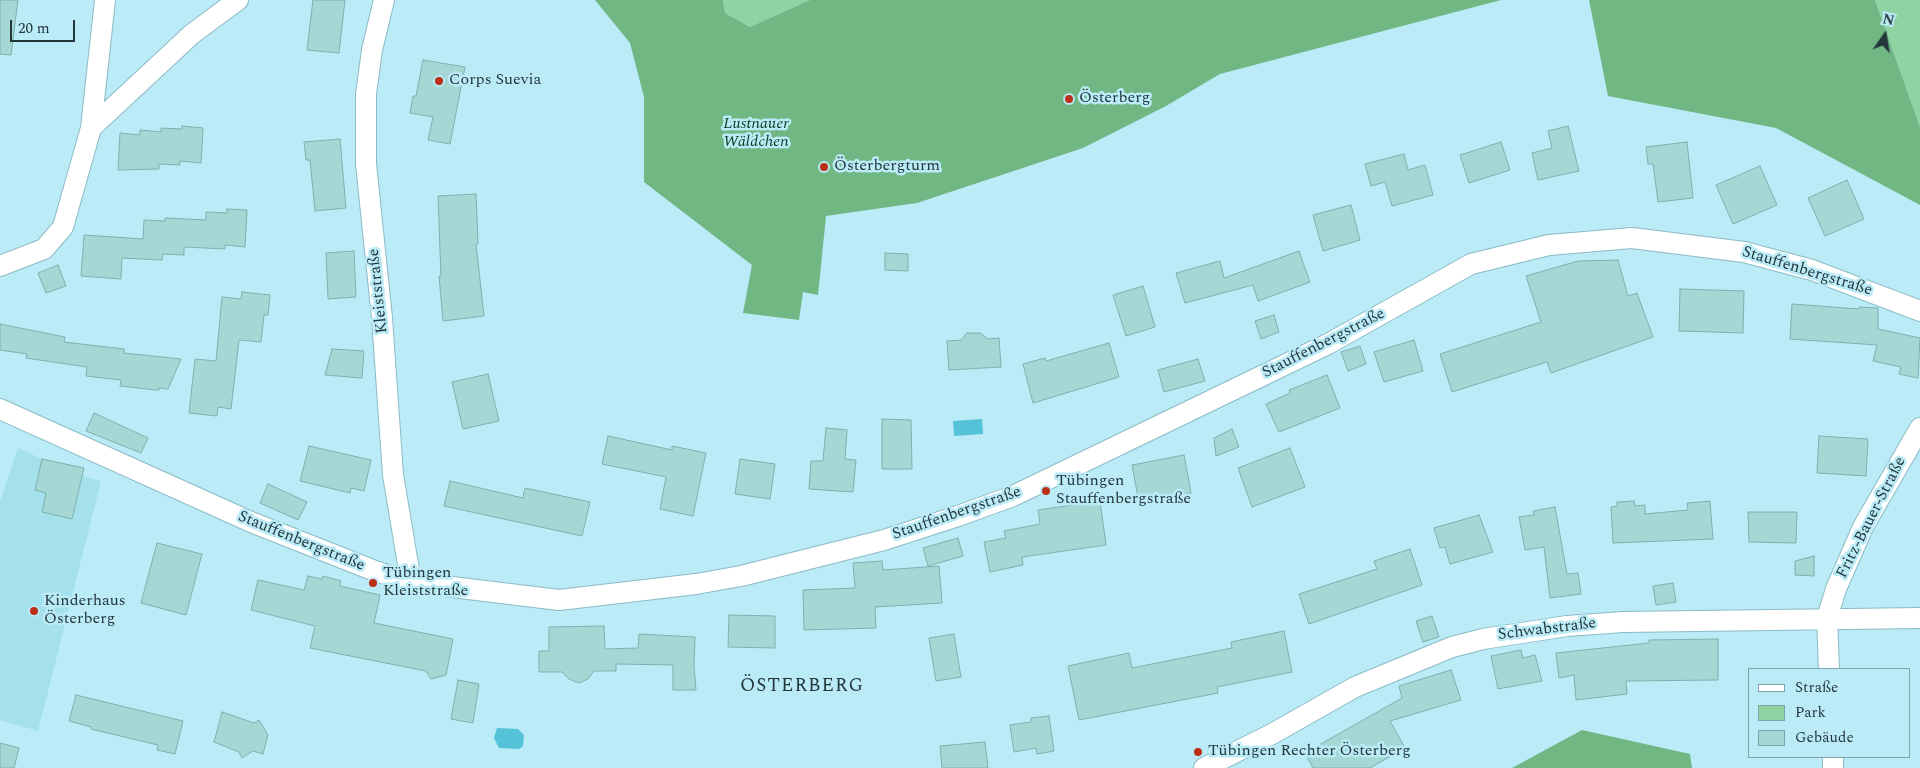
<!DOCTYPE html>
<html>
<head>
<meta charset="utf-8">
<style>
	body { margin:0 }
	#map { position:relative; width:1920px; height:768px; overflow:hidden; background:#baebf6; font-family:Spectral,serif }
	canvas { display:block }
	.legend { position:absolute; left:1748px; top:668px; width:162px; height:90px; box-sizing:border-box; background:#baebf6; border:1px solid #7ea3ab; margin:0; padding:6px 9px; list-style:none; font-size:15px; color:#23373b }
	.legend li { display:flex; align-items:center; gap:10px; height:25px }
	.legend b { width:25px; border:1px solid #7ea3ab }
	.north { position:absolute; left:1860px; top:10px; width:50px; height:50px; -webkit-text-stroke:4px #baebf6; paint-order:stroke; rotate:13deg; font-size:14px; font-weight:700; line-height:20px; text-align:center; color:#23373b }
	.north::after { content:''; display:block; margin:auto; width:18px; height:22px; background:#23373b; clip-path:polygon(50% 0,100% 100%,50% 72%,0 100%) }
	.scale { position:absolute; left:10px; top:20px; width:65px; height:22px; box-sizing:border-box; border:2px solid #23373b; border-top:0; padding-left:6px; font-size:15px; line-height:18px; white-space:nowrap; color:#23373b; -webkit-text-stroke:4px #baebf6; paint-order:stroke }
</style>
</head>
<body>
<div id="map">
<canvas width="1920" height="768"></canvas>
<ul class="legend">
<li><b style="height:6px;background:#fff"></b>Straße</li>
<li><b style="height:14px;background:#90d3a2"></b>Park</li>
<li><b style="height:14px;background:#a5d8d5"></b>Gebäude</li>
</ul>
<div class="north">N</div>
<div class="scale">20 m</div>
</div>
<script>
const g = document.querySelector('canvas').getContext('2d');
g.lineJoin = 'round';
function fillPath(path, color) { g.fillStyle = color; g.fill(path, 'evenodd'); }
const shape = rows => new Path2D(rows.map(r => 'M' + r).join(''));
function trace(path, color, width, dash) { g.strokeStyle = color; g.lineWidth = width; g.lineCap = dash ? 'butt' : 'round'; g.setLineDash(dash || []); g.stroke(path); }
function label(font, color, halo, rows, align = 'center') {
  g.font = font + ' Spectral,serif'; g.lineWidth = 5; g.setLineDash([]); g.textBaseline = 'middle'; g.strokeStyle = halo; g.fillStyle = color; for (const [text, x, y, turn = 0] of rows) {
    g.save(); g.translate(x, y); g.rotate((+turn || 0) * Math.PI / 180); g.textAlign = isNaN(turn) ? turn : align; if (halo) g.strokeText(text, 0, 0); g.fillText(text, 0, 0); g.restore();
  }
}
fillPath(shape([
	[18,448,42,459,84,468,83,476,101,481,38,731,0,720,0,502]
]), '#a5e0ed');
fillPath(shape([
	[723,0,810,0,750,27,725,13],
	[1875,0,1920,0,1920,127]
]), '#90d3a2');
fillPath(shape([
	[595,0,723,0,725,13,750,27,810,0,1501,0,1220,74,1166,106,1083,148,917,203,826,216,818,295,803,292,799,320,743,313,752,265,644,182,644,97,630,43],
	[1589,0,1875,0,1920,127,1920,205,1776,128,1608,96],
	[1582,730,1690,754,1692,768,1512,768]
]), '#70b784');
fillPath(shape([
	[982,419,983,434,954,436,953,421],
	[497,728,518,729,524,735,523,746,519,749,499,748,494,738]
]), '#54c2d7');
const building = shape([
	[0,0,18,0,11,55,0,54,0,0],
	[313,0,345,0,339,53,307,50,313,0],
	[423,60,465,67,450,144,428,140,433,117,410,113,413,96,416,96,423,60],
	[182,126,203,128,201,163,180,161,180,165,159,164,159,169,118,170,120,133,140,135,140,130,161,132,161,128,182,129,182,126],
	[1568,126,1579,171,1538,180,1532,153,1552,148,1548,131,1568,126],
	[340,139,346,208,315,211,310,160,306,160,304,142,340,139],
	[1501,142,1510,170,1469,183,1460,155,1501,142],
	[1687,142,1693,198,1658,202,1653,164,1648,164,1646,147,1687,142],
	[1404,154,1408,170,1425,165,1433,195,1392,206,1385,182,1371,186,1365,164,1404,154],
	[1760,166,1777,205,1733,224,1716,185,1760,166],
	[1847,180,1864,219,1825,236,1808,198,1847,180],
	[476,194,478,244,476,244,484,316,443,321,439,276,441,276,438,196,476,194],
	[1351,205,1360,240,1323,251,1313,215,1351,205],
	[227,209,247,210,245,247,225,245,225,249,184,247,184,255,163,254,162,260,122,258,121,279,81,276,84,235,143,239,144,220,165,221,165,218,206,220,206,212,227,213,227,209],
	[354,251,356,297,328,299,326,253,354,251],
	[1299,251,1310,282,1258,301,1253,285,1185,303,1176,273,1220,261,1224,278,1299,251],
	[885,253,908,254,908,271,885,270,885,253],
	[1618,260,1628,296,1637,293,1653,337,1551,373,1547,362,1452,392,1440,354,1541,322,1526,276,1578,261,1618,260],
	[58,265,66,286,46,293,38,273,58,265],
	[1143,286,1155,327,1126,336,1113,295,1143,286],
	[1680,289,1744,291,1743,333,1679,331,1680,289],
	[242,292,270,295,268,315,264,315,261,342,239,340,231,409,218,407,217,416,189,413,195,359,216,361,222,297,241,299,242,292],
	[1792,304,1859,309,1859,307,1878,308,1878,329,1920,338,1918,378,1899,374,1901,367,1873,361,1877,345,1790,339,1792,304],
	[1274,315,1279,332,1261,339,1255,321,1274,315],
	[0,324,65,337,64,342,124,349,124,353,181,359,168,389,159,388,159,390,155,390,120,386,121,380,86,376,87,367,26,358,27,354,0,350,0,324],
	[967,333,980,333,988,339,999,338,1001,367,949,370,947,341,961,340,967,333],
	[1414,340,1423,371,1384,382,1374,352,1414,340],
	[1109,343,1119,377,1033,403,1023,364,1045,358,1046,361,1109,343],
	[1360,346,1366,364,1348,371,1341,352,1360,346],
	[332,349,364,351,362,378,325,375,332,349],
	[1198,359,1205,381,1164,392,1158,370,1198,359],
	[488,374,499,421,463,429,452,382,488,374],
	[1327,375,1340,408,1279,432,1266,404,1290,393,1289,390,1327,375],
	[94,413,148,438,141,453,86,431,94,413],
	[882,419,911,420,912,469,882,469,882,419],
	[826,428,847,430,845,459,856,460,853,492,809,489,811,461,823,461,826,428],
	[1232,429,1239,447,1216,456,1214,438,1232,429],
	[608,436,672,450,672,446,706,453,693,516,660,509,666,477,602,464,608,436],
	[1819,436,1868,439,1866,476,1817,473,1819,436],
	[309,446,371,460,364,491,351,488,350,493,300,481,309,446],
	[1290,448,1305,487,1252,507,1238,468,1290,448],
	[1184,455,1191,493,1139,503,1132,465,1184,455],
	[42,459,84,468,72,519,42,512,46,493,35,490,42,459],
	[740,459,775,464,770,499,735,494,740,459],
	[450,481,523,498,525,488,590,502,582,536,444,506,450,481],
	[268,484,307,502,298,520,260,503,268,484],
	[1100,501,1106,545,1022,557,1023,565,990,572,984,542,1006,538,1004,531,1040,524,1038,510,1100,501],
	[1634,501,1635,506,1645,505,1645,514,1688,510,1687,503,1710,501,1713,539,1613,543,1611,507,1617,506,1617,502,1634,501],
	[1555,507,1567,574,1578,573,1581,594,1550,598,1544,547,1525,550,1519,517,1534,515,1533,511,1555,507],
	[1748,512,1797,512,1796,543,1749,542,1748,512],
	[1479,515,1493,552,1450,564,1445,547,1440,548,1434,528,1479,515],
	[958,538,963,556,928,566,923,548,958,538],
	[157,543,202,554,186,615,141,603,157,543],
	[1410,549,1422,585,1309,624,1299,594,1377,569,1374,561,1410,549],
	[1814,556,1814,576,1795,575,1795,561,1814,556],
	[882,561,883,570,939,566,942,603,875,607,876,628,804,630,803,590,855,588,853,563,882,561],
	[308,576,322,579,323,576,341,581,340,586,380,595,374,623,453,639,446,675,431,679,426,671,310,648,315,626,251,610,258,580,304,590,308,576],
	[1673,583,1676,602,1656,605,1653,586,1673,583],
	[729,615,775,616,775,648,728,647,729,615],
	[1432,616,1439,637,1423,642,1416,621,1432,616],
	[604,626,605,649,638,648,639,634,695,637,694,665,696,690,673,690,673,665,616,664,616,671,594,671,588,679,579,683,569,679,562,672,539,672,539,651,549,651,549,627,604,626],
	[1284,631,1292,672,1217,687,1218,693,1079,720,1068,666,1129,653,1132,668,1232,648,1231,642,1284,631],
	[954,634,961,677,936,681,929,638,954,634],
	[1718,639,1718,680,1626,681,1627,694,1576,700,1574,675,1559,678,1556,653,1649,643,1649,640,1718,639],
	[1521,650,1523,658,1535,655,1542,681,1498,689,1491,656,1521,650],
	[1451,670,1461,700,1390,721,1405,748,1370,768,1313,768,1305,753,1402,698,1399,686,1451,670],
	[458,680,479,684,473,723,451,719,458,680],
	[76,695,183,721,175,754,157,750,158,745,91,729,91,727,69,721,76,695],
	[222,712,254,723,259,720,268,735,263,754,253,751,242,758,239,752,214,742,222,712],
	[1049,716,1054,751,1037,754,1036,748,1014,752,1010,725,1031,722,1031,718,1049,716],
	[985,742,988,768,942,768,940,746,985,742],
	[0,743,19,748,14,768,0,768,0,743]
]);
fillPath(building, '#a5d8d5');
trace(building, '#7eb0ad', 1);
const street = shape([
	[384,0,372,50,366,94,366,164,382,318,393,475,411,582],
	[91,128,192,34,238,0],
	[0,266,44,249,63,227,91,128,105,0],
	[0,409,251,522,375,571,411,582,559,600,696,584,741,576,884,540,958,516,1013,496,1328,344,1471,264,1549,245,1632,238,1744,252,1812,270,1920,311],
	[1829,669,1827,618,1836,589,1863,527,1920,428],
	[1833,757,1833,768],
	[1204,768,1272,734,1355,687,1452,647,1483,639,1567,626,1623,622,1920,618]
]);
trace(street, '#8bbbc5', 22);
trace(street, '#fff', 20);
for (const [x, y, r, color] of [
	[439,81,5,"#bb2f16"],
	[1069,99,5,"#bb2f16"],
	[824,167,5,"#bb2f16"],
	[1046,491,5,"#bb2f16"],
	[373,583,5,"#bb2f16"],
	[34,611,5,"#bb2f16"],
	[1198,752,5,"#bb2f16"]
]) { const dot = new Path2D(); dot.arc(x, y, r, 0, 2 * Math.PI); g.fillStyle = color; g.fill(dot); trace(dot, '#baebf6', 2); }
label('16px', '#23373b', '#baebf6', [
	["Corps Suevia",449,81],
	["Österberg",1079,99],
	["Österbergturm",834,167],
	["Tübingen",1056,482],
	["Stauffenbergstraße",1056,500],
	["Tübingen",383,574],
	["Kleiststraße",383,592],
	["Kinderhaus",44,602],
	["Österberg",44,620],
	["Tübingen Rechter Österberg",1208,752]
], 'left');
label('italic 16px', '#033d1d', '#baebf6', [
	["Lustnauer",756,125],
	["Wäldchen",756,143]
]);
label('16px', '#23373b', '#baebf6', [
	["Stauffenbergstraße",1807,272,17],
	["Kleiststraße",379,291,-96],
	["Stauffenbergstraße",1324,344,-27],
	["Stauffenbergstraße",957,514,-19],
	["Fritz-Bauer-Straße",1872,518,-63],
	["Stauffenbergstraße",301,542,22],
	["Schwabstraße",1547,630,-7]
]);
g.letterSpacing = '1px';
label('19px', '#23373b', '#baebf6', [
	["ÖSTERBERG",802,687]
]);
g.letterSpacing = '0px';
</script>
</body>
</html>
